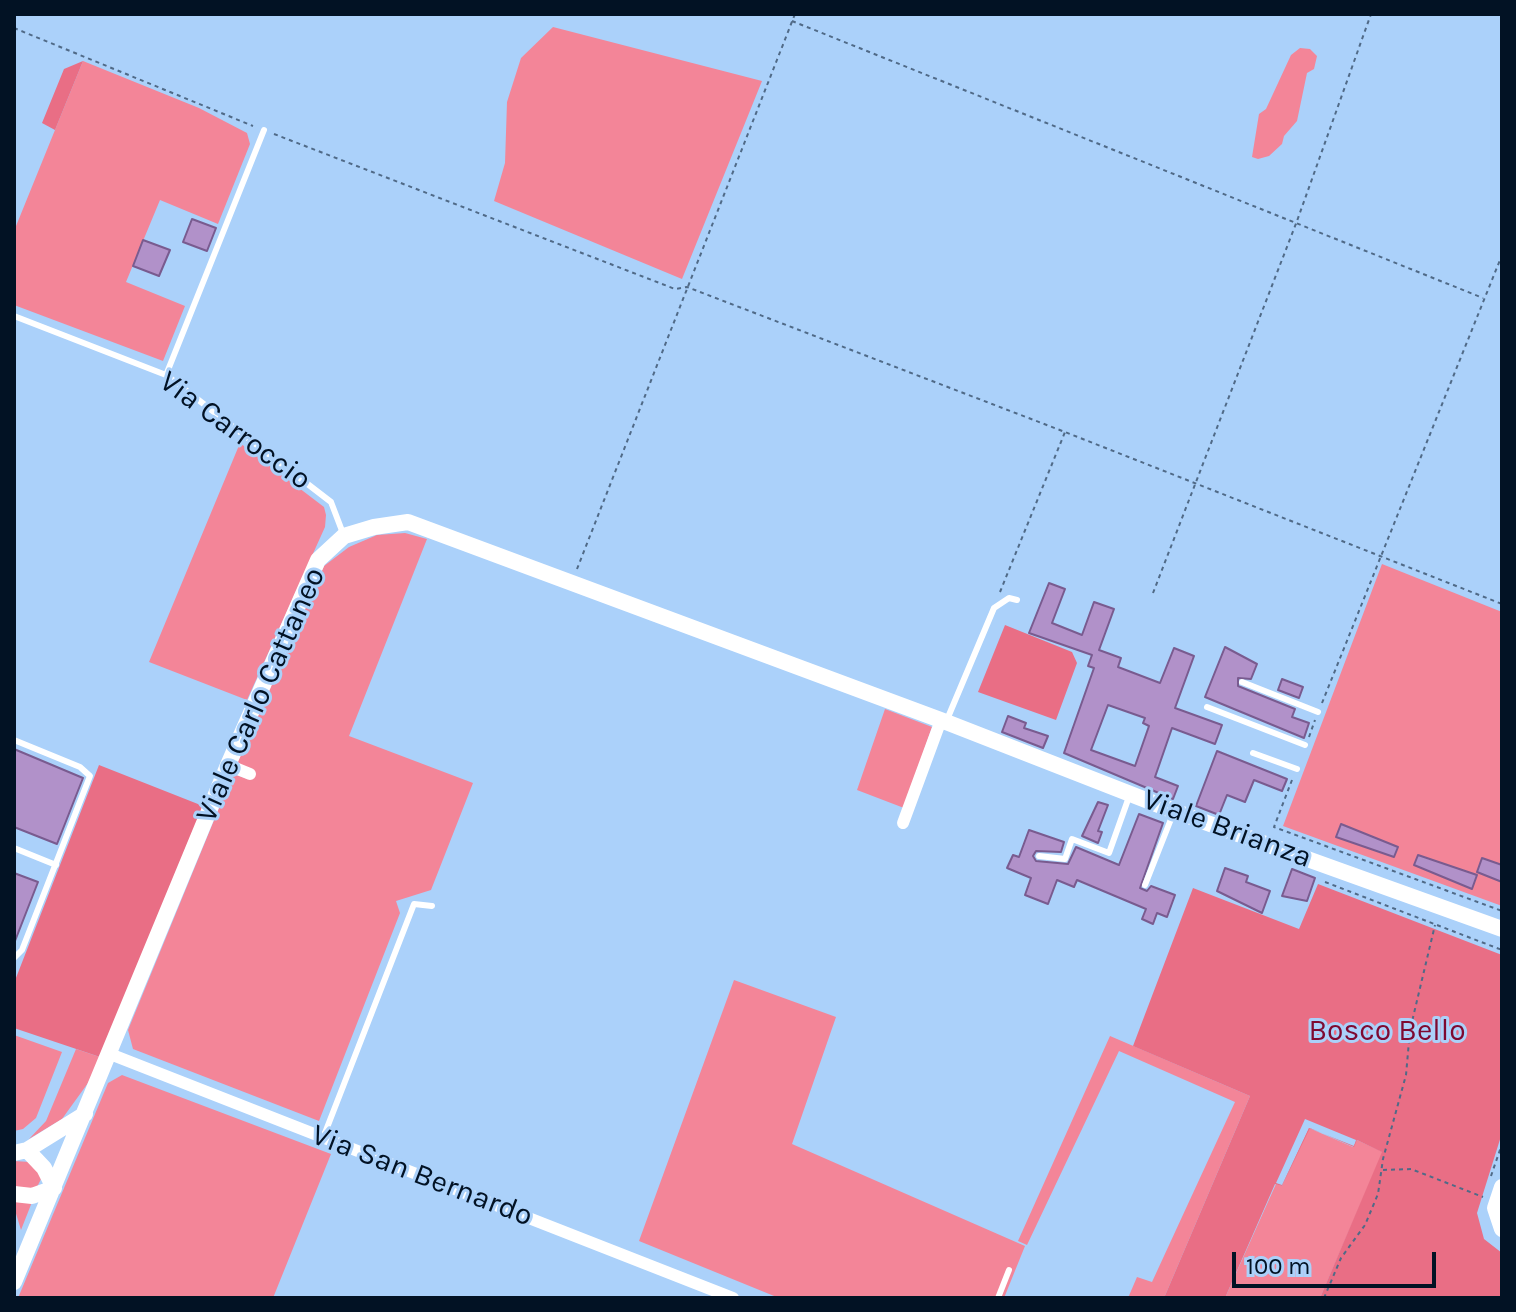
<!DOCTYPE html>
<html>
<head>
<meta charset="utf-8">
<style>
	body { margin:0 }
	#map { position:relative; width:1516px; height:1312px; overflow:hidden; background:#abd1fa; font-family:Karla,sans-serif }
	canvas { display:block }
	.frame { position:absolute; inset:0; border:16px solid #021224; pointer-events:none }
	.scale { position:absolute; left:1232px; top:1252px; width:204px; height:36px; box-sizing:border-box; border:4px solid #021224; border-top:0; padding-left:10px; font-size:24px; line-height:28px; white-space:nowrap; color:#021224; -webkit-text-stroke:6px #abd1fa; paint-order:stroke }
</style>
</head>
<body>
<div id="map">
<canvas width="1516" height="1312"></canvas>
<div class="frame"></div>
<div class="scale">100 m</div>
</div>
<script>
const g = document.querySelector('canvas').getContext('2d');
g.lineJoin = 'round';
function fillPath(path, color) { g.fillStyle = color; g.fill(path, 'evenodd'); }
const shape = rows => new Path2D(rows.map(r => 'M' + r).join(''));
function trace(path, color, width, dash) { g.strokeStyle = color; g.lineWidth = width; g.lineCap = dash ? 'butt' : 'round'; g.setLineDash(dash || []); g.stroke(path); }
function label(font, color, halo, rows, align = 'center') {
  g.font = font + ' Karla,sans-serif'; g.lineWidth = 6; g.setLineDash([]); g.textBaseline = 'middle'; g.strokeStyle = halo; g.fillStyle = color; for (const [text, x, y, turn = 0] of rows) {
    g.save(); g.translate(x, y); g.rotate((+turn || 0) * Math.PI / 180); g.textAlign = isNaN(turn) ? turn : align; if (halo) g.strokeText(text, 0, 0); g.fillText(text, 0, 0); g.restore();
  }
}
fillPath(shape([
	[553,27,762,81,682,279,494,201,505,163,507,102,521,58],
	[1300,48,1310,49,1317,56,1314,69,1307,73,1297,121,1284,136,1282,144,1269,156,1258,159,1252,157,1259,114,1266,109,1291,55],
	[83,61,199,108,247,133,250,144,218,224,160,200,126,282,185,306,163,361,14,305,14,231],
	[240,443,324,507,326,515,325,527,247,700,149,662],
	[405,533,427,539,349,736,473,783,431,890,396,901,400,913,319,1121,133,1049,128,1030,233,774,248,779,237,763,324,566,349,547,377,535],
	[1382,564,1502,612,1502,906,1283,826],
	[885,709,932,727,904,808,857,790],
	[734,980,836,1017,792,1144,1025,1246,1004,1298,779,1298,639,1241],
	[14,1035,62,1052,36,1118,23,1129,14,1131],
	[1110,1036,1250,1096,1164,1298,1128,1298,1137,1277,1152,1282,1235,1102,1119,1051,1027,1245,1018,1241],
	[76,1049,100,1057,88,1083,62,1119,29,1139,46,1121],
	[122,1075,331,1154,273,1298,18,1298,108,1083],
	[1309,1128,1353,1147,1357,1140,1383,1152,1320,1298,1225,1298,1276,1184,1282,1186],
	[14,1161,30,1162,42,1177,37,1187,31,1190,14,1186],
	[14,1199,32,1202,21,1230,14,1207]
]), '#f38598');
fillPath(shape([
	[83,61,55,130,42,123,64,69],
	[1005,625,1072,652,1077,663,1056,720,978,692],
	[99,765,203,806,100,1057,14,1028,14,983],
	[1318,884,1502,955,1502,1133,1477,1213,1484,1239,1502,1253,1502,1298,1320,1298,1382,1152,1357,1140,1354,1147,1310,1128,1282,1186,1275,1184,1225,1298,1164,1298,1250,1096,1133,1046,1193,888,1299,929],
	[1305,1119,1356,1140,1354,1146,1309,1128,1282,1185,1276,1183]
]), '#e96e85');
const building = shape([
	[192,219,216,228,207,251,183,242,192,219],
	[143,240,170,250,159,276,133,266,143,240],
	[1049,583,1065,589,1052,623,1082,635,1094,602,1114,609,1099,650,1121,658,1118,667,1160,683,1174,648,1194,656,1175,708,1222,725,1215,744,1172,728,1155,777,1178,786,1173,799,1064,753,1094,668,1088,666,1092,655,1029,633,1049,583],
	[1108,705,1145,718,1143,723,1149,726,1135,766,1091,750,1108,705],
	[1225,647,1257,664,1251,679,1238,678,1238,686,1295,709,1292,717,1309,723,1304,738,1205,697,1225,647],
	[1282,679,1303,687,1299,698,1278,690,1282,679],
	[1008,716,1026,723,1024,728,1048,736,1043,748,1002,732,1008,716],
	[14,749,83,778,57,844,14,827,14,749],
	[1217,751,1287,779,1282,791,1254,780,1245,802,1227,795,1219,815,1196,806,1217,751],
	[1098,802,1108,805,1098,831,1102,832,1098,843,1082,836,1098,802],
	[1139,814,1163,823,1140,888,1147,891,1151,886,1175,895,1167,917,1157,913,1153,924,1142,919,1146,909,1077,880,1074,887,1057,880,1048,904,1025,895,1031,878,1007,868,1013,855,1019,857,1029,830,1064,842,1061,852,1036,851,1033,856,1036,861,1068,864,1076,847,1119,865,1139,814],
	[1341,824,1398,847,1394,857,1336,837,1341,824],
	[1418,855,1477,875,1472,889,1414,865,1418,855],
	[1482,858,1502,865,1502,882,1477,872,1482,858],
	[1225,868,1248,876,1246,882,1270,891,1262,913,1217,891,1225,868],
	[1292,869,1315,878,1307,901,1282,896,1292,869],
	[14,873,38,882,15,941,14,941,14,873]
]);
fillPath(building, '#b191c9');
trace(building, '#795b8f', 2);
trace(shape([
	[792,21,1483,298],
	[14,28,253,126],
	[274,134,675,289,687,287,1065,432,1502,604],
	[577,569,795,14],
	[1000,592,1065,432],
	[1153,593,1297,221,1371,14],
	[1322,703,1502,255],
	[1309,737,1315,720],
	[1292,780,1274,827,1502,911],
	[1325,882,1502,950],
	[1383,1170,1411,1169,1483,1197],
	[1491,1176,1502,1144],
	[1324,1298,1341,1258,1365,1225,1378,1194,1383,1159,1406,1075,1410,1030,1435,925]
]), '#506a87', 2, [4, 4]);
trace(shape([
	[14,316,166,375,331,502,344,536],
	[166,375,264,130],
	[1242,682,1318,712],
	[1207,707,1305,745],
	[946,722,994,608,1009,598,1017,600],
	[14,740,80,767,90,776,22,950,14,958],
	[1253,753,1297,769],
	[14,848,56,865],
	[1039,856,1065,859,1072,839,1109,853,1130,794],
	[1145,885,1173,814],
	[323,1138,414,904,432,906],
	[998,1298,1009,1270]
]), '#fff', 6);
trace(shape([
	[228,765,250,774],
	[903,823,941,720],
	[110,1054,733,1298]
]), '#fff', 12);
trace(shape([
	[27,1150,44,1168,54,1188],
	[14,1153,27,1150,85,1114],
	[1502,1187,1495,1208,1502,1229],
	[14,1194,32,1196,54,1188],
	[14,1282,228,765,318,560,344,536,374,527,408,522,946,722,1174,811,1502,929]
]), '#fff', 16);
label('30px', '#021224', '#abd1fa', [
	["Via Carroccio",235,431,36],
	["Viale Carlo Cattaneo",261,695,-66],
	["Viale Brianza",1227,829,20],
	["Via San Bernardo",422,1176,21]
]);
label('30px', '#7e0931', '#abd1fa', [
	["Bosco Bello",1387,1031]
]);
</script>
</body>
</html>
